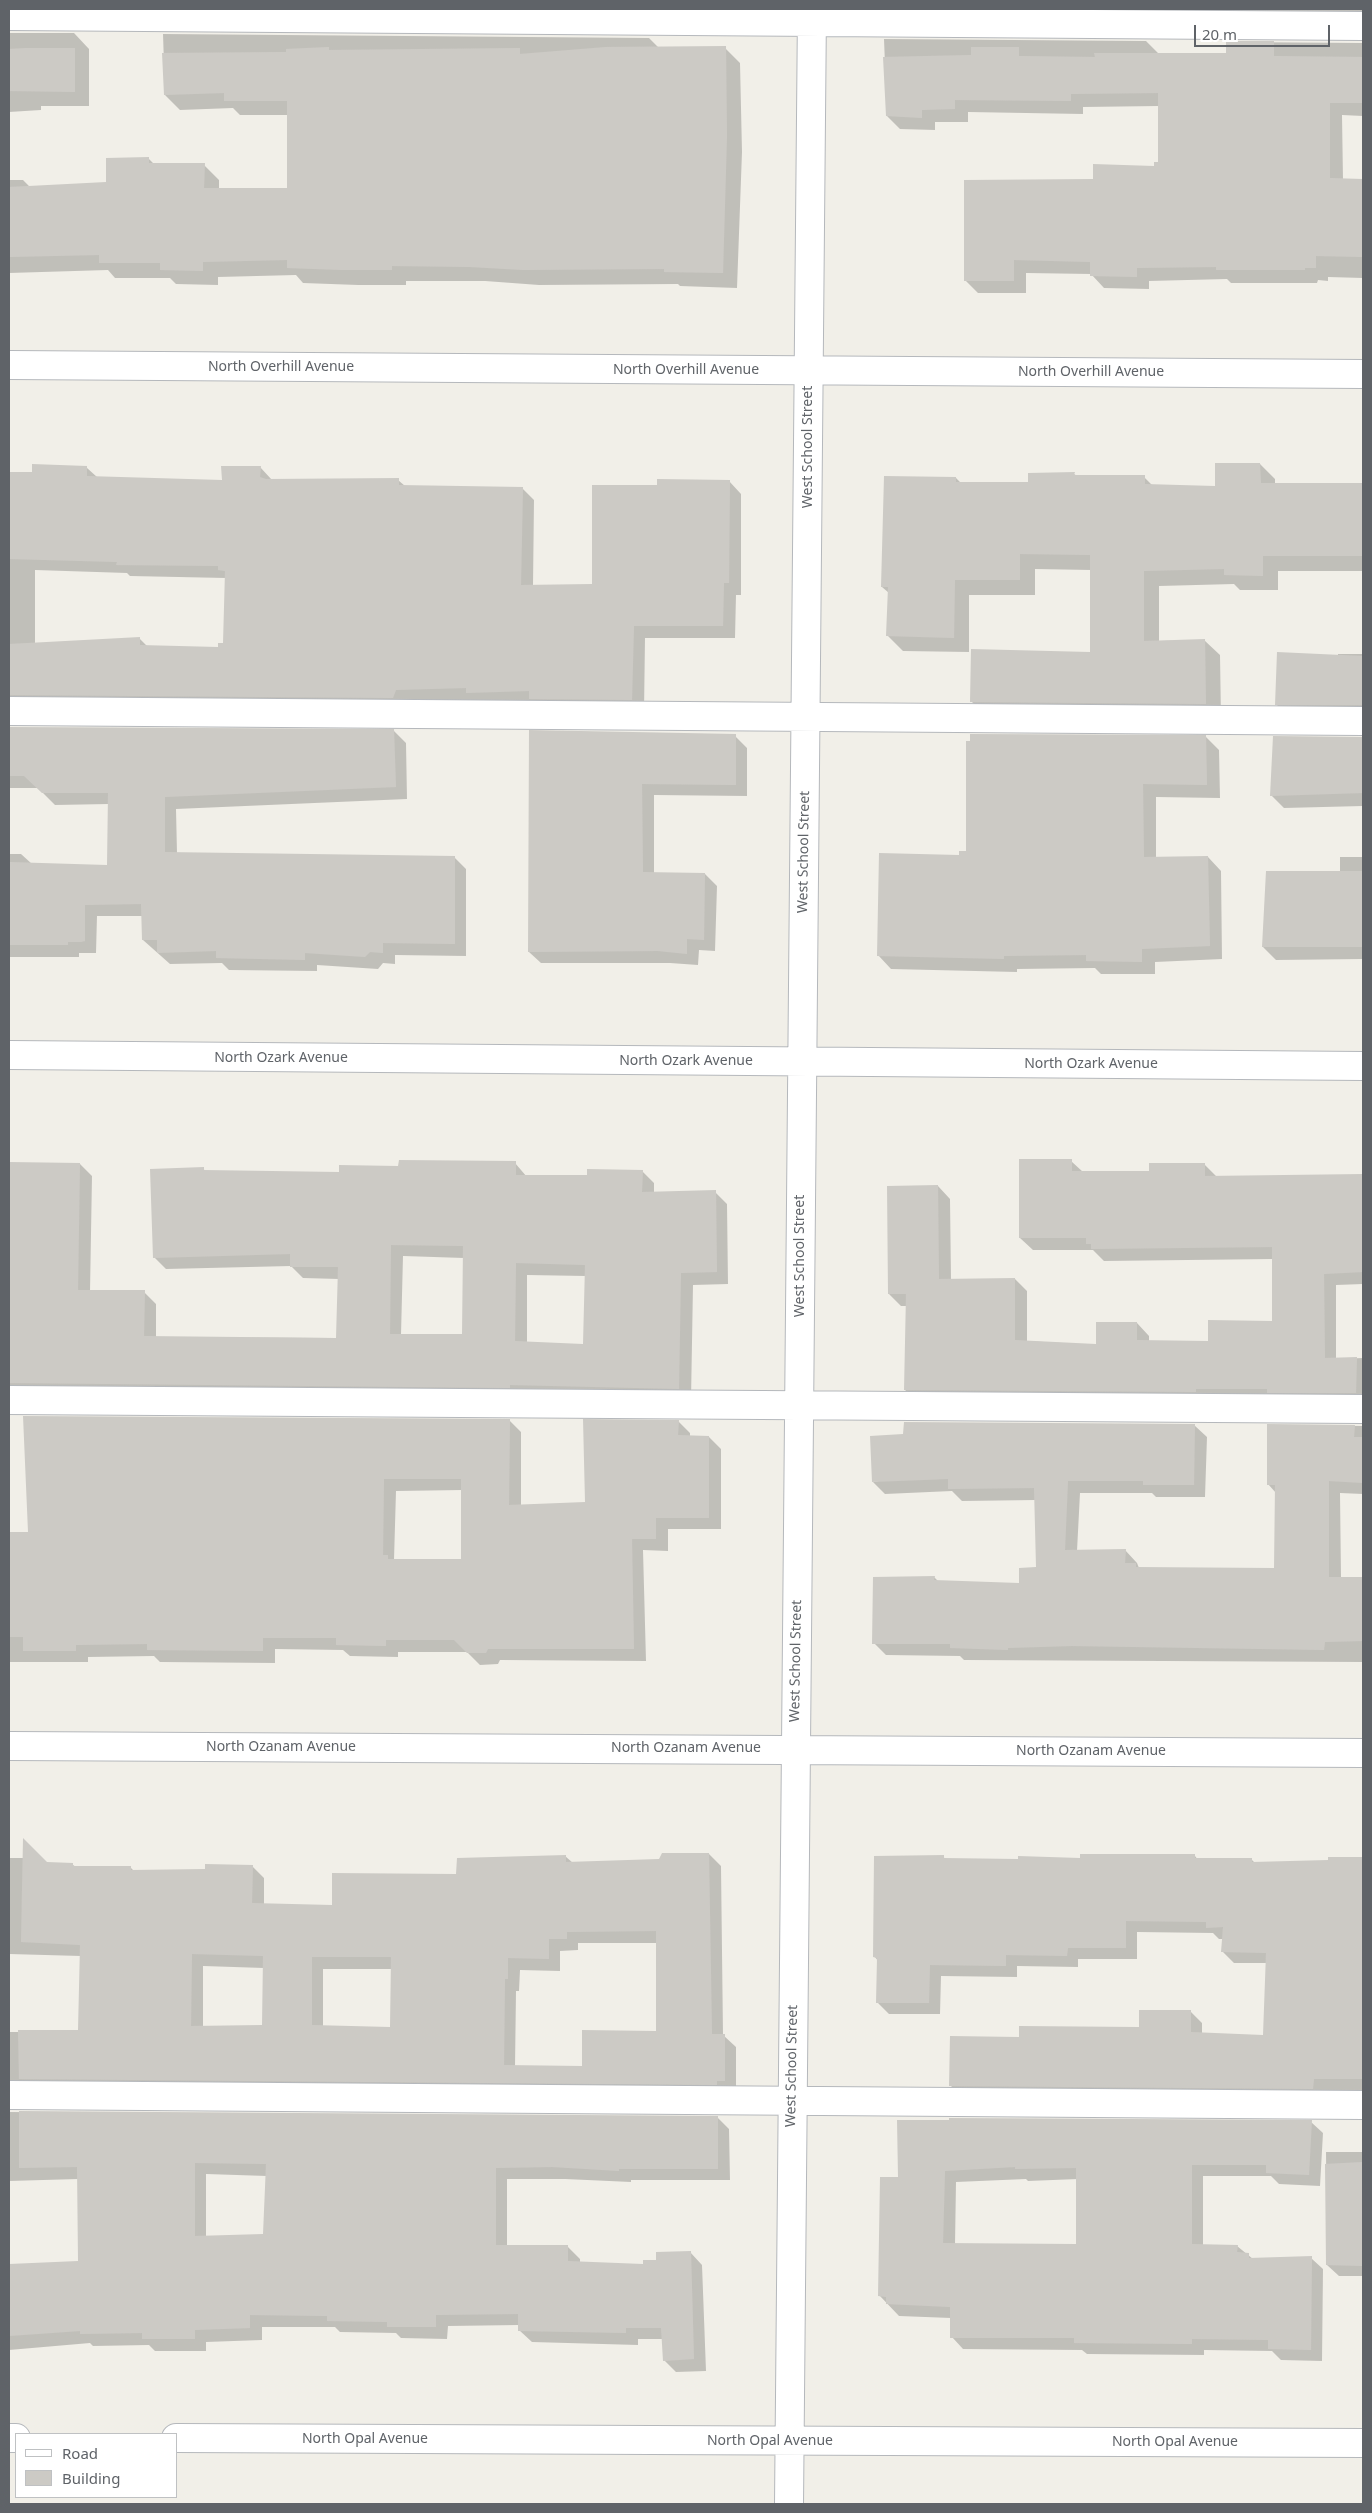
<!DOCTYPE html>
<html>
<head>
<meta charset="utf-8">
<style>
	body { margin:0 }
	#map { position:relative; width:1372px; height:2513px; overflow:hidden; background:#f1efe8; font-family:"Noto Sans",sans-serif }
	canvas { display:block }
	.frame { position:absolute; inset:0; border:10px solid #5f6368; pointer-events:none }
	.legend { position:absolute; left:15px; top:2433px; width:162px; height:65px; box-sizing:border-box; background:#fff; border:1px solid #bfc1c3; margin:0; padding:6px 9px; list-style:none; font-size:15px; color:#5f6368 }
	.legend li { display:flex; align-items:center; gap:10px; height:25px }
	.legend b { width:25px; border:1px solid #bfc1c3 }
	.scale { position:absolute; left:1194px; top:25px; width:136px; height:22px; box-sizing:border-box; border:2px solid #5f6368; border-top:0; padding-left:6px; font-size:15px; line-height:18px; white-space:nowrap; color:#5f6368; -webkit-text-stroke:4px #fff; paint-order:stroke }
</style>
</head>
<body>
<div id="map">
<canvas width="1372" height="2513"></canvas>
<div class="frame"></div>
<ul class="legend">
<li><b style="height:6px;background:#fff"></b>Road</li>
<li><b style="height:14px;background:#cccac5"></b>Building</li>
</ul>
<div class="scale">20 m</div>
</div>
<script>
const g = document.querySelector('canvas').getContext('2d');
g.lineJoin = 'round';
function fillPath(path, color) { g.fillStyle = color; g.fill(path, 'evenodd'); }
const shape = rows => new Path2D(rows.map(r => 'M' + r).join(''));
function trace(path, color, width, dash) { g.strokeStyle = color; g.lineWidth = width; g.lineCap = dash ? 'butt' : 'round'; g.setLineDash(dash || []); g.stroke(path); }
function label(font, color, halo, rows, align = 'center') {
  g.font = font + ' "Noto Sans",sans-serif'; g.lineWidth = 4; g.setLineDash([]); g.textBaseline = 'middle'; g.strokeStyle = halo; g.fillStyle = color; for (const [text, x, y, turn = 0] of rows) {
    g.save(); g.translate(x, y); g.rotate((+turn || 0) * Math.PI / 180); g.textAlign = isNaN(turn) ? turn : align; if (halo) g.strokeText(text, 0, 0); g.fillText(text, 0, 0); g.restore();
  }
}
fillPath(shape([
	[885,9,1160,9,1160,21],
	[1227,9,1363,9,1363,23,1240,22],
	[9,33,74,33,89,49,89,106,41,106,41,110,9,112],
	[163,34,649,38,660,49,725,48,740,63,742,152,737,288,680,286,678,284,539,285,485,281,406,281,406,285,358,285,303,283,296,275,218,277,218,285,176,284,170,278,115,278,108,270,9,273,9,180,23,180,30,187,108,183,148,158,154,164,204,165,219,180,219,189,288,190,288,115,240,115,233,108,180,110,165,95],
	[884,39,1146,41,1159,54,1227,54,1227,42,1363,43,1363,116,1342,115,1343,180,1363,180,1363,278,1328,277,1328,281,1318,280,1317,283,1231,283,1227,279,1149,281,1149,289,1104,288,1091,274,1026,273,1026,293,978,293,965,280,1094,180,1155,167,1159,163,1159,106,1083,107,1083,114,968,112,968,122,935,122,935,130,900,129,887,116],
	[1260,464,1275,479,1275,485,1363,485,1363,571,1278,571,1278,590,1240,590,1234,584,1159,586,1159,641,1204,640,1220,655,1221,719,987,717,972,702,1091,654,1091,570,1035,569,1035,595,969,595,969,652,903,651,888,636,889,593,882,587,956,478,961,483,1029,483,1074,474,1077,476,1144,477,1153,486,1216,488],
	[260,467,272,480,398,480,405,486,522,488,534,500,533,586,594,585,658,487,729,481,741,494,741,595,736,595,735,638,645,638,644,712,480,704,475,700,9,714,9,473,33,473,87,468,97,477,223,481],
	[35,570,127,573,130,576,226,578,224,645,220,648,148,647,139,638,35,644],
	[1338,654,1363,654,1363,718,1289,717,1276,704,1338,656],
	[9,728,394,731,406,743,407,799,176,809,177,853,454,857,466,869,466,956,395,955,395,964,383,963,378,969,317,965,317,971,229,970,222,963,170,964,143,940,143,916,97,916,96,953,79,953,79,957,9,957,9,854,21,854,32,864,109,866,109,804,55,805,38,788,9,788],
	[530,732,735,736,747,748,747,796,654,795,654,874,705,874,717,886,715,951,699,950,698,965,670,963,541,963,529,952],
	[1206,737,1219,750,1220,798,1156,797,1156,858,1208,857,1221,871,1222,959,1155,962,1155,974,1101,974,1095,968,1017,969,1017,972,891,969,878,955,960,856],
	[1274,737,1363,738,1363,806,1284,808,1271,795],
	[1340,857,1363,857,1363,959,1276,960,1263,947,1340,873],
	[1071,1161,1083,1172,1150,1172,1204,1164,1217,1177,1363,1175,1363,1284,1336,1285,1336,1359,1363,1358,1363,1405,918,1402,905,1390,907,1306,901,1306,889,1294,938,1186,950,1199,951,1280,1015,1279,1027,1291,1027,1341,1097,1345,1137,1323,1149,1336,1149,1341,1209,1343,1274,1322,1273,1259,1104,1261,1093,1250,1033,1250,1020,1238],
	[9,1163,80,1164,92,1176,90,1292,144,1292,156,1304,156,1337,338,1338,339,1279,303,1278,291,1266,166,1269,154,1257,203,1169,206,1171,340,1173,400,1168,515,1163,527,1177,588,1177,642,1171,654,1183,654,1193,715,1192,727,1204,728,1284,693,1285,691,1400,9,1395],
	[403,1256,464,1258,464,1336,401,1335],
	[527,1275,586,1276,584,1345,527,1343],
	[509,1420,521,1432,521,1506,586,1503,678,1421,690,1433,690,1436,709,1437,721,1449,721,1529,668,1529,668,1551,643,1550,646,1661,500,1660,498,1664,480,1665,467,1652,398,1652,398,1657,350,1656,343,1650,275,1649,275,1663,160,1662,154,1656,88,1657,88,1662,9,1662,9,1533,29,1533],
	[463,1490,463,1560,394,1560,396,1491],
	[1194,1425,1207,1437,1205,1497,1156,1497,1152,1493,1080,1493,1077,1551,1125,1550,1137,1563,1139,1568,1275,1569,1276,1493,1268,1484,1269,1425,1363,1426,1363,1494,1340,1493,1341,1578,1363,1578,1363,1662,964,1660,960,1656,886,1655,874,1643,934,1577,939,1582,1020,1584,1037,1569,1036,1500,962,1501,952,1491,885,1494,873,1482],
	[709,1854,721,1866,723,2035,736,2047,736,2093,9,2098,9,2032,79,2032,81,1956,9,1954,9,1858,41,1858,46,1864,73,1865,76,1867,130,1867,134,1871,206,1870,252,1866,264,1878,264,1905,334,1906,458,1875,565,1856,573,1863,659,1861],
	[578,1943,658,1943,658,2033,583,2068,515,2067,516,1991,519,1991,520,1970,560,1971,560,1951,578,1950],
	[203,1966,264,1968,263,2026,203,2027],
	[323,1969,392,1969,391,2028,323,2027],
	[1195,1856,1198,1860,1251,1859,1255,1863,1330,1862,1330,1858,1363,1859,1363,2090,1325,2090,1324,2100,962,2097,951,2086,1020,2038,1140,2029,1191,2012,1202,2023,1202,2033,1264,2037,1267,1963,1234,1963,1223,1952,1223,1939,1219,1939,1213,1933,1137,1932,1137,1959,1078,1959,1078,1967,1017,1966,1017,1977,941,1976,940,2014,889,2014,878,2003,878,1961,875,1957,943,1857,946,1859,1019,1861],
	[9,2112,717,2117,729,2129,730,2180,631,2180,631,2182,565,2179,507,2179,507,2246,568,2247,580,2259,580,2263,644,2265,690,2252,702,2265,706,2371,676,2372,664,2360,663,2339,638,2339,638,2345,532,2342,519,2330,519,2325,448,2326,447,2339,401,2338,396,2333,340,2332,335,2327,262,2327,262,2340,206,2342,206,2351,155,2351,149,2345,93,2346,90,2343,9,2350,9,2265,80,2262,78,2179,9,2181],
	[206,2174,267,2176,265,2235,206,2237],
	[898,2122,1311,2122,1323,2133,1320,2186,1279,2184,1271,2176,1203,2176,1203,2246,1237,2246,1253,2259,1311,2258,1323,2269,1322,2361,1281,2360,1272,2351,1204,2350,1204,2355,1087,2354,1082,2350,963,2349,952,2337,951,2318,899,2316,880,2296,899,2179],
	[1026,2179,1028,2181,1078,2179,1077,2245,955,2245,956,2182],
	[1326,2152,1363,2152,1363,2276,1339,2276,1327,2265]
]), '#0003');
fillPath(shape([
	[1226,41,1274,41,1274,56,1363,57,1363,103,1330,103,1330,178,1363,179,1363,257,1316,256,1316,268,1305,268,1305,270,1216,270,1216,267,1137,268,1137,277,1090,276,1090,262,1014,260,1014,281,964,281,964,180,1093,179,1093,164,1154,166,1154,162,1158,162,1158,93,1071,94,1071,101,955,100,955,109,922,110,922,118,886,116,883,57,971,55,971,47,1019,47,1019,56,1095,57,1094,53,1226,53],
	[726,46,727,136,723,273,664,272,664,269,523,270,470,267,392,266,392,270,342,270,287,268,287,260,203,262,203,271,160,270,160,263,99,263,99,255,9,257,9,187,106,182,106,158,149,157,149,163,205,163,204,188,287,188,287,101,224,101,224,93,164,95,162,53,286,52,286,49,329,47,329,50,520,48,520,54,606,47],
	[26,48,75,48,75,92,9,91,9,49],
	[1215,463,1260,463,1261,483,1363,483,1363,556,1263,556,1263,576,1224,575,1224,569,1144,571,1144,641,1205,639,1206,704,970,702,971,649,1090,652,1090,555,1020,554,1020,580,955,580,954,638,886,636,888,587,881,587,884,476,956,477,956,482,1028,482,1028,473,1075,472,1074,475,1145,475,1145,484,1215,486],
	[32,464,87,466,87,476,222,480,221,466,261,466,260,477,266,479,399,478,399,485,523,487,521,585,592,584,592,485,657,485,657,479,730,480,729,583,724,583,723,626,634,626,632,700,529,699,529,691,466,693,466,688,396,690,393,698,9,695,9,644,140,637,140,645,218,647,218,643,223,643,225,571,218,570,218,566,116,565,117,562,9,559,9,472,32,472],
	[1277,652,1363,656,1363,705,1275,705],
	[9,727,394,729,396,787,165,797,165,852,455,856,455,944,383,943,383,953,370,952,365,957,305,953,305,960,216,958,216,951,157,953,157,940,142,940,141,904,85,905,85,941,81,942,68,942,68,945,9,945,9,862,107,865,108,793,42,793,24,776,9,776],
	[529,730,736,734,736,785,642,784,643,872,705,873,704,940,687,939,687,954,658,951,528,952],
	[970,734,1206,735,1207,785,1143,784,1144,857,1208,856,1210,946,1142,949,1142,962,1086,961,1086,955,1004,956,1004,959,877,956,879,853,959,855,959,851,966,851,966,741,970,741],
	[1273,736,1363,737,1363,793,1270,796],
	[1266,871,1363,871,1363,947,1262,947],
	[1019,1159,1072,1159,1072,1171,1149,1171,1149,1163,1205,1163,1205,1176,1363,1174,1363,1272,1324,1274,1325,1358,1357,1357,1356,1393,1267,1393,1267,1389,1196,1389,1196,1392,904,1390,906,1294,888,1294,887,1186,938,1185,939,1279,1015,1278,1015,1340,1096,1344,1096,1322,1137,1322,1137,1340,1208,1341,1208,1320,1272,1321,1272,1247,1091,1249,1091,1244,1086,1244,1086,1238,1019,1238],
	[399,1160,516,1161,516,1175,587,1175,587,1169,643,1170,642,1192,716,1190,717,1272,681,1273,679,1389,510,1385,510,1388,9,1383,9,1162,80,1163,78,1290,145,1290,144,1336,336,1338,338,1267,290,1267,290,1254,153,1258,150,1169,204,1167,204,1170,339,1172,339,1165,398,1166],
	[391,1245,463,1246,462,1334,390,1334],
	[516,1263,585,1265,583,1344,515,1341],
	[23,1416,510,1419,509,1505,585,1502,583,1419,679,1420,678,1435,709,1436,709,1518,656,1518,656,1539,632,1539,634,1649,488,1649,486,1653,467,1653,454,1640,386,1640,386,1646,336,1645,336,1638,263,1638,263,1651,147,1650,147,1644,76,1645,76,1651,23,1651,23,1637,9,1637,9,1532,28,1532],
	[384,1479,461,1479,461,1559,388,1559,388,1555,383,1555],
	[904,1422,1195,1424,1194,1485,1143,1485,1143,1481,1068,1481,1065,1550,1126,1549,1125,1563,1136,1563,1136,1567,1274,1568,1275,1485,1267,1485,1267,1424,1355,1425,1354,1437,1363,1437,1363,1483,1329,1481,1329,1577,1363,1577,1363,1641,1325,1642,1324,1650,1072,1646,1008,1648,1008,1650,950,1648,950,1644,872,1644,873,1577,935,1576,934,1580,1019,1583,1019,1568,1036,1567,1034,1488,948,1489,948,1479,872,1482,870,1436,903,1434],
	[23,1838,47,1862,73,1863,73,1866,131,1866,131,1870,205,1869,205,1864,253,1865,252,1903,332,1905,332,1873,456,1874,457,1858,566,1855,566,1862,659,1859,662,1853,709,1853,712,2034,725,2034,725,2081,717,2081,717,2085,19,2079,18,2030,78,2030,80,1945,21,1942],
	[656,1931,656,2031,582,2030,582,2066,504,2065,505,1979,508,1979,508,1958,549,1959,549,1939,567,1939,567,1932],
	[192,1954,263,1956,262,2025,191,2026],
	[312,1957,391,1957,390,2027,312,2025],
	[1080,1854,1195,1854,1195,1858,1252,1858,1252,1862,1328,1860,1328,1857,1363,1857,1363,2079,1314,2079,1313,2089,949,2086,950,2036,1019,2037,1019,2026,1139,2027,1139,2010,1191,2010,1191,2032,1263,2035,1266,1953,1221,1952,1223,1927,1206,1928,1206,1922,1126,1921,1126,1948,1068,1948,1067,1956,1006,1955,1006,1966,930,1965,929,2003,876,2003,877,1958,873,1957,874,1856,944,1855,944,1858,1018,1859,1018,1856,1080,1858],
	[19,2111,718,2116,718,2169,619,2169,619,2171,552,2167,496,2168,496,2245,568,2245,568,2261,643,2264,643,2260,656,2260,656,2252,691,2251,694,2359,663,2361,661,2328,626,2328,626,2333,518,2331,518,2314,436,2315,436,2327,387,2327,387,2322,327,2321,327,2316,250,2315,250,2328,195,2330,195,2339,142,2339,142,2333,80,2334,80,2331,9,2336,9,2264,78,2261,77,2167,19,2168],
	[195,2163,266,2164,263,2234,195,2236],
	[949,2118,1312,2120,1309,2175,1266,2173,1266,2165,1192,2165,1192,2244,1238,2245,1237,2252,1249,2253,1249,2258,1312,2256,1311,2350,1268,2349,1268,2340,1192,2339,1192,2344,1074,2343,1074,2338,950,2338,950,2307,886,2304,886,2297,878,2296,880,2177,898,2177,897,2120,949,2120],
	[1015,2167,1015,2169,1076,2168,1076,2244,943,2243,945,2171],
	[1363,2162,1363,2266,1326,2265,1325,2164]
]), '#cccac5');
const minor = shape([
	[9,16,1363,26],
	[9,365,1363,374],
	[9,711,1363,721],
	[9,1055,1363,1066],
	[9,1400,1363,1409],
	[9,1746,1363,1753],
	[9,2095,1363,2105],
	[9,2438,16,2438],
	[176,2438,1363,2443],
	[789,2504,812,9]
]);
trace(minor, '#b5b8bc', 30);
trace(minor, '#fff', 28);
label('14px', '#5f6368', '#fff', [
	["North Overhill Avenue",281,367],
	["North Overhill Avenue",686,370],
	["North Overhill Avenue",1091,372],
	["West School Street",808,447,-90],
	["West School Street",804,852,-89],
	["North Ozark Avenue",281,1058],
	["North Ozark Avenue",686,1061],
	["North Ozark Avenue",1091,1064],
	["West School Street",800,1256,-90],
	["West School Street",796,1661,-89],
	["North Ozanam Avenue",281,1747],
	["North Ozanam Avenue",686,1748],
	["North Ozanam Avenue",1091,1751],
	["West School Street",792,2066,-89],
	["North Opal Avenue",365,2439],
	["North Opal Avenue",770,2441],
	["North Opal Avenue",1175,2442]
]);
</script>
</body>
</html>
